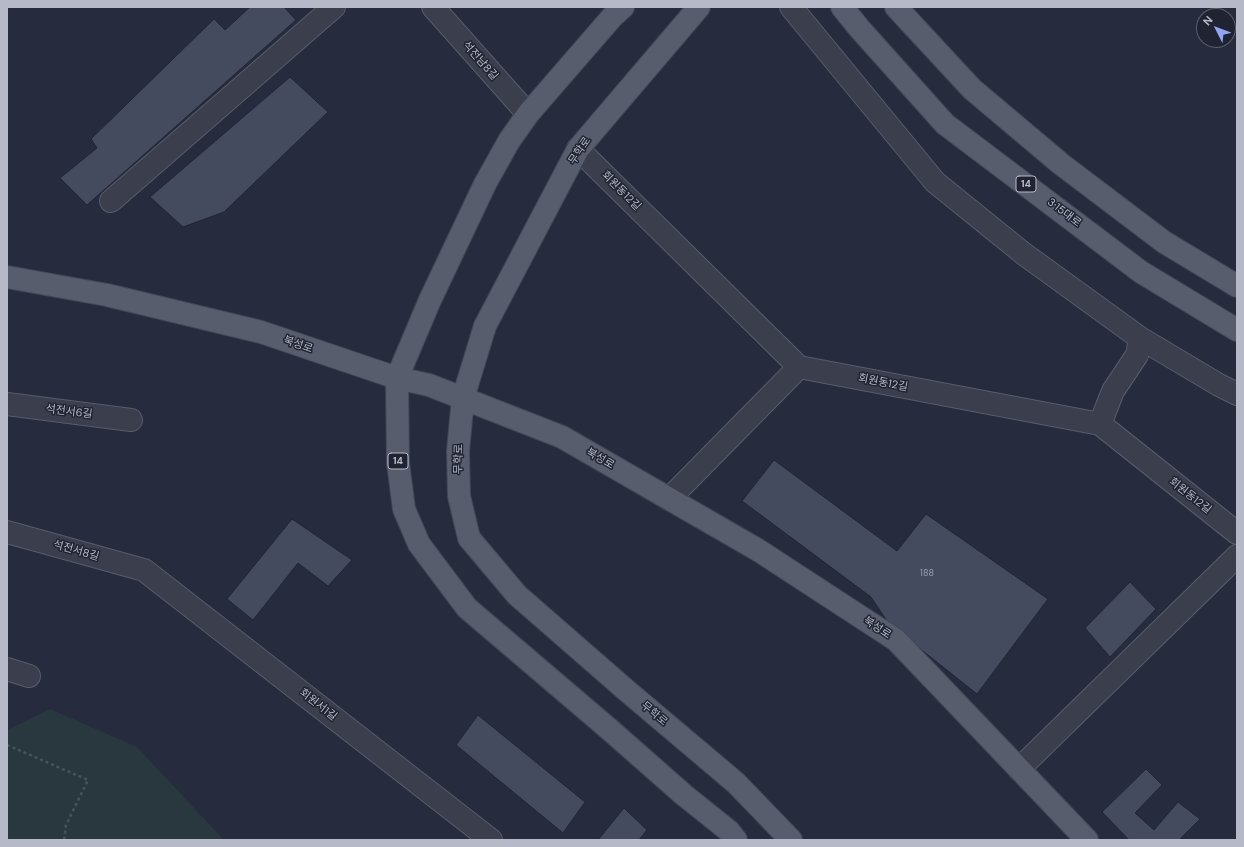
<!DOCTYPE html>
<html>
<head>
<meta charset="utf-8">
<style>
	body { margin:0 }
	#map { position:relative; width:1244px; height:847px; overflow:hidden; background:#262c3d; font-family:"DM Sans",sans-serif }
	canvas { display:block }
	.frame { position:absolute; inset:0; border:8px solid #b6bac8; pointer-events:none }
	.north { position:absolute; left:1196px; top:8px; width:40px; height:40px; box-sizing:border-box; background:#1f2332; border:1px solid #5b5f6e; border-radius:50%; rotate:312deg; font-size:11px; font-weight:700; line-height:16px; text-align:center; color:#b6bac8 }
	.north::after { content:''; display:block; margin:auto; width:14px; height:18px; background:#91a6f1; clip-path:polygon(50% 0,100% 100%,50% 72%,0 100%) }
</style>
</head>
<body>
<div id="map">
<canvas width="1244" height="847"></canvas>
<div class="frame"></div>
<div class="north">N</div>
</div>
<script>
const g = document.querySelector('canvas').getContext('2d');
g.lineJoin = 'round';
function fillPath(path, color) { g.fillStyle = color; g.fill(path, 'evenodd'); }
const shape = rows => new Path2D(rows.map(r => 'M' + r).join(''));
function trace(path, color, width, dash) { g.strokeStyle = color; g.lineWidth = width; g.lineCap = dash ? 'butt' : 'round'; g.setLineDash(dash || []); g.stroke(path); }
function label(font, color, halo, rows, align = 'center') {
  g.font = font + ' "DM Sans","Noto Sans KR",sans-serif'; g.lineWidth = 3; g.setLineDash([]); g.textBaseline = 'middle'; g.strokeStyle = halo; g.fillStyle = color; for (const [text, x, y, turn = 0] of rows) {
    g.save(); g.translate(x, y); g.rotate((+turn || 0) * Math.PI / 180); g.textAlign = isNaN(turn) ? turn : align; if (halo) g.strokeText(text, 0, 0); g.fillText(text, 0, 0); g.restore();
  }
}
fillPath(shape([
	[50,709,137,747,224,840,7,840,7,730]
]), '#28383e');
const building = shape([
	[250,7,284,7,296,20,87,205,60,178,97,148,91,139,214,19,225,30,250,7],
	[290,77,328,112,224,212,183,227,150,197,290,77],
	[774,460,897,551,926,514,1048,599,977,694,889,624,871,597,742,501,774,460],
	[292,519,352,560,328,586,298,563,253,620,227,599,292,519],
	[1130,582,1156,609,1110,657,1085,628,1130,582],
	[478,715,585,802,563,833,456,745,478,715],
	[1146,769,1162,785,1135,813,1154,830,1178,802,1200,819,1179,840,1129,840,1102,812,1146,769],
	[624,808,647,830,639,840,598,840,624,808]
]);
fillPath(building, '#454b5e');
trace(building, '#212534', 1);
const street = shape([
	[433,7,528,114],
	[791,7,935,182,1024,254,1140,338,1137,355,1113,391,1100,424],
	[578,149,799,367,1100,424,1237,533],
	[111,201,334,7],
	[1140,338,1219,385,1237,394],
	[7,404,131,420],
	[669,499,799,367],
	[7,532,144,570,491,840],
	[7,669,29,676],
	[1019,769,1237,556]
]);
const primary = shape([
	[623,7,613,16,528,114,509,141,485,184,430,300,397,378,398,463,404,509,419,544,467,608,609,729,684,795,729,831,736,840],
	[699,7,578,149,485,326,463,398,458,451,459,496,469,538,517,595,626,690,736,783,791,840],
	[842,7,859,28,945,124,1141,272,1237,330],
	[896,7,972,89,1061,164,1164,242,1237,286],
	[7,277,107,295,261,332,397,378,429,385,562,437,758,550,896,640,1087,840]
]);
trace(street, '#585c6b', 24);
trace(primary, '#434756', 24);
trace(shape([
	[7,745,88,780,66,825,64,840]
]), '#46555b', 2.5, [3, 3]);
trace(street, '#3a3e4d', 22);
trace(primary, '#585d6d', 22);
label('9px', '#9a9eae', null, [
	["188",927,574]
]);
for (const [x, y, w] of [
	[1026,184,20],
	[398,461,20]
]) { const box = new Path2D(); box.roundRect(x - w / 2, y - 8, w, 16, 3); g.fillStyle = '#1f2332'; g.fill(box); trace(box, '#b6bac8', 1); }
label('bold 10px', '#b6bac8', null, [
	["14",1026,184],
	["14",398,461]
]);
label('11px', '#b6bac8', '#1f2332', [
	["석전남8길",480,61,49],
	["무학로",580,151,-56],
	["회원동12길",621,191,45],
	["3·15대로",1064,213,38],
	["북성로",298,345,19],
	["회원동12길",883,383,11],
	["석전서6길",69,412,7],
	["무학로",459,459,-89],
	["북성로",600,459,30],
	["회원동12길",1190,496,38],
	["석전서8길",76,551,16],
	["북성로",877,628,33],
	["회원서1길",318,705,38],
	["무학로",654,714,40]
]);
</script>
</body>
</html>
